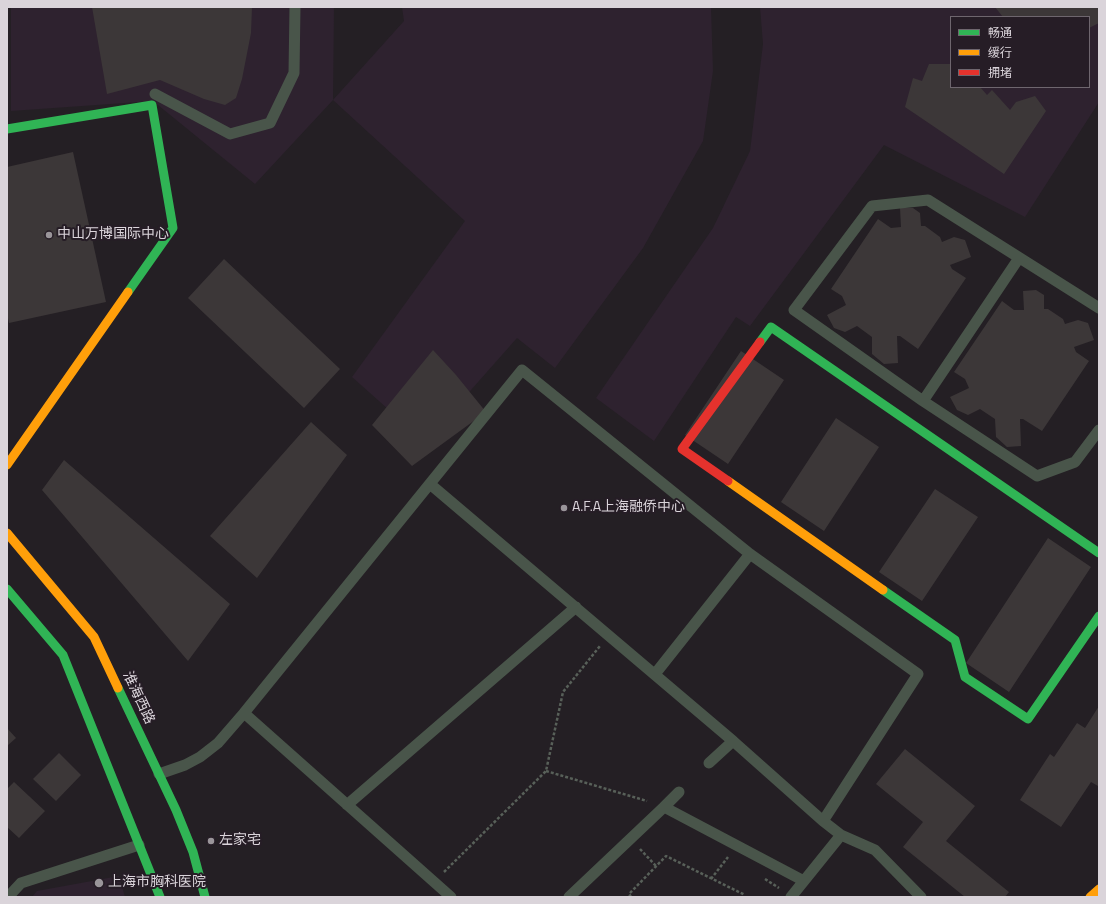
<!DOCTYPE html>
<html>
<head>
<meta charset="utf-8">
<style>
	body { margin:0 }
	#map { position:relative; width:1106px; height:904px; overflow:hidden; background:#241f24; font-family:"Titillium Web","Noto Sans SC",sans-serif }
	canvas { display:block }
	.frame { position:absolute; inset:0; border:8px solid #dad4da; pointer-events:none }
	.legend { position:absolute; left:950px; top:16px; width:140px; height:72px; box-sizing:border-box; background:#261d26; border:1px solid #6e666e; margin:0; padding:5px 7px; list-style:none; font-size:12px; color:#dad4da }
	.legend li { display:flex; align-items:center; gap:8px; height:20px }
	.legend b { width:20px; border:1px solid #6e666e }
</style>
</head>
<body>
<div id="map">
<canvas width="1106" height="904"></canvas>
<div class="frame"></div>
<ul class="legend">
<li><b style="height:5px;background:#30b455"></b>畅通</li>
<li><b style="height:5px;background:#ff9f0a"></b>缓行</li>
<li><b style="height:5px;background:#e5322d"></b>拥堵</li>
</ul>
</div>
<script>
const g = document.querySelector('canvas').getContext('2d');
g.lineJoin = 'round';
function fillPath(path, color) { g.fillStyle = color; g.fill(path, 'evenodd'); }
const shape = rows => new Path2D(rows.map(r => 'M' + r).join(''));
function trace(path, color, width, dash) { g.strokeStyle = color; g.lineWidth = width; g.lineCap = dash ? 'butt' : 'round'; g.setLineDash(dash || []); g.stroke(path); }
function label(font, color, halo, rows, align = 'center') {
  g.font = font + ' "Titillium Web","Noto Sans SC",sans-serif'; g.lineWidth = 4; g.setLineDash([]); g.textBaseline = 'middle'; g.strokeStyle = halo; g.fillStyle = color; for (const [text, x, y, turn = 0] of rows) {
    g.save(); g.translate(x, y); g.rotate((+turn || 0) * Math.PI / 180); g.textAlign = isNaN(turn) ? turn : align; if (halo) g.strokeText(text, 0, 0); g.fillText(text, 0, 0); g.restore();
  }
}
fillPath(shape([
	[11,7,334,7,333,100,404,21,402,7,711,7,713,71,703,141,643,248,555,368,517,338,425,442,352,377,465,221,333,100,255,184,153,101,11,111],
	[760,7,1099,7,1099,102,1025,217,884,145,750,326,736,317,654,441,596,398,713,228,750,151,763,44],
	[951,17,1089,17,1089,87,951,87],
	[119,876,125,897,32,897,37,891]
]), '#2e222f');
fillPath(shape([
	[92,7,252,7,251,33,242,79,236,98,225,105,204,99,160,80,107,94],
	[995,7,1099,7,1099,23,1089,28,1089,17,1003,17],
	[929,64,951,64,951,87,980,87,987,95,992,90,1010,110,1016,102,1035,96,1046,111,1004,174,905,107,913,78,922,81],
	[73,152,106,302,9,323,7,314,7,167],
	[900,208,913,208,920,213,921,226,925,226,940,237,942,242,954,237,965,240,971,257,950,265,952,269,966,278,918,349,900,336,897,336,898,363,884,364,872,354,872,337,857,326,845,332,834,328,827,315,846,305,842,296,831,289,878,219,891,228,901,227],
	[224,259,340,369,304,408,188,298],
	[1036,290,1044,295,1044,309,1048,309,1063,319,1065,324,1078,320,1088,323,1094,340,1074,347,1076,352,1089,361,1042,431,1023,419,1020,419,1021,446,1007,447,996,437,995,419,980,409,968,415,957,410,950,397,969,388,965,379,954,372,1002,301,1014,310,1024,310,1023,291],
	[433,350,456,375,486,412,412,466,372,425],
	[741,351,784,380,728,464,685,435],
	[836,418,879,447,824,531,781,502],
	[311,422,347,455,257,578,210,536],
	[64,460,230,604,188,661,42,490],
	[935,489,978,517,922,601,879,572],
	[1048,538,1091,567,1009,692,966,663],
	[1099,706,1099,785,1098,786,1091,782,1061,827,1020,800,1050,754,1054,757,1077,723,1085,728],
	[7,728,16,738,7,746],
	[905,749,975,806,946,841,1009,892,1005,897,965,897,903,847,923,822,876,784],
	[59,753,81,775,56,801,33,779],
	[14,782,45,811,19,838,7,827,7,789]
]), '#3c3738');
trace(shape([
	[546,771,647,801],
	[640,849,656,866],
	[444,872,546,771,563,692,600,646],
	[711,879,728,857],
	[765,879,779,888],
	[631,897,629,894,666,856,745,895]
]), '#586059', 2.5, [3, 2]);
trace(shape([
	[155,94,230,134,270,123,294,73,295,7],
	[1099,308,928,200,872,206,794,310,923,401,1037,476,1075,462,1099,430],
	[923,401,1019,258],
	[430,484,733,741,823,821,841,835,875,850,921,897],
	[655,674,750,554],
	[244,713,451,897],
	[709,763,733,741],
	[159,774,185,765,200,757,218,743,244,713,522,370,750,554,918,674,823,821],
	[347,805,576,607],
	[664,807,679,792],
	[8,897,21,883,139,845],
	[569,897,664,807,804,881],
	[791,897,841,835]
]), '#49554a', 11);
trace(shape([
	[7,129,152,105,173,228,128,292],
	[760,342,771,327,1099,553],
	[7,589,63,655,160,897],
	[883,590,955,640,965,677,1028,719,1099,616],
	[118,688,176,810,193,852,205,897]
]), '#30b455', 9);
trace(shape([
	[7,465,128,292],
	[728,481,883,590],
	[7,533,94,637,118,688],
	[1090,897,1099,889]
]), '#ff9f0a', 9);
trace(shape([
	[728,481,682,449,760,342]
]), '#e5322d', 9);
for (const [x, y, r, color] of [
	[49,235,4,"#9a959a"],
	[564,508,4,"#9a959a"],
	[211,841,4,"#9a959a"],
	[99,883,5,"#9a959a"]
]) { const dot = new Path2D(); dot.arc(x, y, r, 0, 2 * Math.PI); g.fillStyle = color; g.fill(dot); trace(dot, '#261d26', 1.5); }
label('14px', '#dad4da', '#261d26', [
	["中山万博国际中心",57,235],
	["A.F.A上海融侨中心",572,508],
	["左家宅",219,841],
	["上海市胸科医院",108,883]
], 'left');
label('14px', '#dad4da', '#261d26', [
	["淮海西路",138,698,65]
]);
</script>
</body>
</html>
